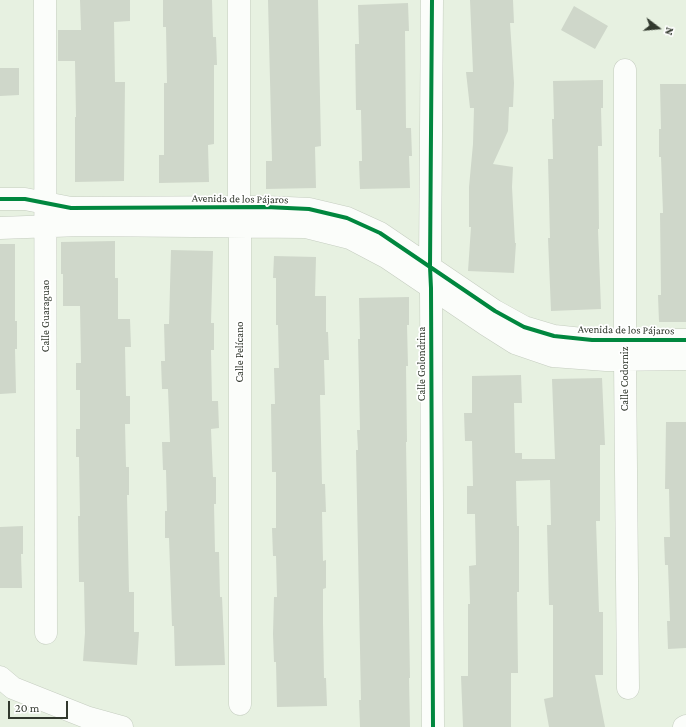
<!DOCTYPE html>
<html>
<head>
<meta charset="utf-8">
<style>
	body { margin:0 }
	#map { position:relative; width:686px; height:727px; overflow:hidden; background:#e7f1e1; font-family:"Crimson Pro",serif }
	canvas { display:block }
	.north { position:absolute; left:638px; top:8px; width:40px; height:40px; -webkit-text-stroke:3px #fff; paint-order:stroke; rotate:106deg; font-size:11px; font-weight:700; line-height:16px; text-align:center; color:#32392e }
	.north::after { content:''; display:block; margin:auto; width:14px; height:18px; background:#32392e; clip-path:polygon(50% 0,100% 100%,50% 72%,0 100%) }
	.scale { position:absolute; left:8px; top:701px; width:60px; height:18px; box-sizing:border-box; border:2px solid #32392e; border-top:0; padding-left:5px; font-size:12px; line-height:14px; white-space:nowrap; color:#32392e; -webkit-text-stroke:3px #fff; paint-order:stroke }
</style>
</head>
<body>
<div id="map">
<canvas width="686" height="727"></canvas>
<div class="north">N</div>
<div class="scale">20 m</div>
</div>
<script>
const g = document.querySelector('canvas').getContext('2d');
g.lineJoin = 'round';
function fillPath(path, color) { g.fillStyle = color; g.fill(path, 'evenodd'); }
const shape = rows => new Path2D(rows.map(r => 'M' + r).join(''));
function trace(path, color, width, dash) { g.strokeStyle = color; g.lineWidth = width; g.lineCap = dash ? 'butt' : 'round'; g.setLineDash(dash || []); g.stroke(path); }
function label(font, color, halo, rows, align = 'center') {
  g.font = font + ' "Crimson Pro",serif'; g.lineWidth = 3.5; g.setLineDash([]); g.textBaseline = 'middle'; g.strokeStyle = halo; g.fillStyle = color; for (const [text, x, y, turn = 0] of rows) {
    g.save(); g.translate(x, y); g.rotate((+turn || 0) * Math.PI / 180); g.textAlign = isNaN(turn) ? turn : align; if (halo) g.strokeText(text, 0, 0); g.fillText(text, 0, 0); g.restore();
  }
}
fillPath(shape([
	[80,0,130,0,130,21,114,22,115,82,125,82,124,181,75,182,75,117,76,117,75,61,58,61,58,30,81,30],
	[163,0,212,0,213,37,216,37,217,65,214,65,214,144,208,145,209,182,159,183,159,155,164,155,164,83,167,83,166,27,163,27],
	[268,0,318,0,321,146,315,147,316,188,266,189,266,161,272,161],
	[470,0,513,0,514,23,510,23,514,83,513,107,509,107,508,131,493,164,513,167,512,187,515,243,516,243,514,273,468,271,471,227,469,227,469,187,473,144,474,108,470,108,466,72,473,72],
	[408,3,409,31,405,31,406,128,411,128,412,156,409,156,410,188,360,189,359,161,362,161,361,110,356,110,355,44,359,44,358,5],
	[574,6,608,26,595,49,561,30],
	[0,68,19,68,19,95,0,96],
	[603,80,603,108,601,108,602,146,598,146,599,229,598,229,601,309,551,311,548,238,550,238,548,159,553,159,552,119,554,119,553,81],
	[660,84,686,84,686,322,659,322,658,295,661,295,660,213,663,213,661,157,659,157,659,129,661,129],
	[115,241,115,278,118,278,118,319,130,319,131,347,125,347,126,396,130,396,130,424,125,424,126,467,129,467,129,495,127,495,129,592,134,592,134,632,139,632,137,665,83,661,85,633,84,582,79,582,78,516,80,516,79,457,76,457,76,429,80,429,80,390,76,390,76,363,81,363,80,306,63,306,63,274,61,274,61,242],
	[0,244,15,244,15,321,17,321,17,349,15,349,16,393,0,394],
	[171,250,213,251,211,323,214,323,214,350,211,350,212,401,218,401,219,428,211,429,213,477,216,477,216,504,214,504,215,552,219,552,220,597,222,597,225,665,175,666,174,626,172,626,169,538,165,538,165,511,167,511,166,470,163,470,162,442,170,442,168,389,162,389,161,361,165,361,164,324,169,324],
	[274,256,316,257,315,296,326,296,326,332,328,332,329,360,324,360,325,395,320,395,322,484,325,484,326,512,322,512,323,561,326,560,326,588,323,589,323,623,324,678,326,678,327,706,277,707,276,662,274,662,273,634,274,597,277,597,276,556,273,556,272,528,276,528,276,472,272,472,271,404,275,404,274,368,279,368,278,325,276,325,276,278,273,278],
	[409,297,409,325,407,325,408,366,406,366,407,442,406,442,410,678,409,678,410,727,360,727,359,700,361,700,356,450,358,450,357,430,360,430,358,339,360,339,359,298],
	[521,375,522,403,514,403,515,453,522,453,522,459,555,459,552,379,602,378,605,445,600,445,600,521,596,521,599,612,603,612,603,675,595,675,605,727,549,727,544,699,553,697,553,605,549,605,547,525,551,525,550,480,516,481,517,526,519,526,519,592,517,592,518,673,511,673,511,727,463,727,461,676,468,676,468,604,470,604,469,566,476,565,475,514,467,514,467,486,473,486,472,441,465,441,464,413,472,413,472,376],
	[666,422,686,422,686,648,668,649,667,621,670,621,668,565,665,565,664,537,670,537,669,489,665,489],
	[23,526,23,554,21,554,22,588,0,588,0,527]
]), '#cfd7ca');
const minor = shape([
	[45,0,46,633],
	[239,0,239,207,240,226,240,704],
	[432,0,430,267,431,288,433,727],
	[625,70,625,360,628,688],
	[0,199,25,199,71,208,266,207,309,209,347,218,380,233,495,311,524,327,554,336,592,340,686,340],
	[0,228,80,225,306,227,350,238,386,257,485,324,515,343,553,356,606,360,686,359],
	[0,677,13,688,86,717,122,727],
	[684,727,686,726]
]);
trace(minor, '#c5cdc0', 23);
trace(minor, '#fbfdfa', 22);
trace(shape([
	[432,0,430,267,431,288,433,727],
	[0,199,25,199,71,208,266,207,309,209,347,218,380,233,495,311,524,327,554,336,592,340,686,340]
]), '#00873e', 4);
label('11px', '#32392e', '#fff', [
	["Avenida de los Pájaros",240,199,1],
	["Calle Guaraguao",46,316,-90],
	["Avenida de los Pájaros",626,330,1],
	["Calle Pelícano",240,352,-90],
	["Calle Golondrina",422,364,-90],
	["Calle Codorniz",625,379,-90]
]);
</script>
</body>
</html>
